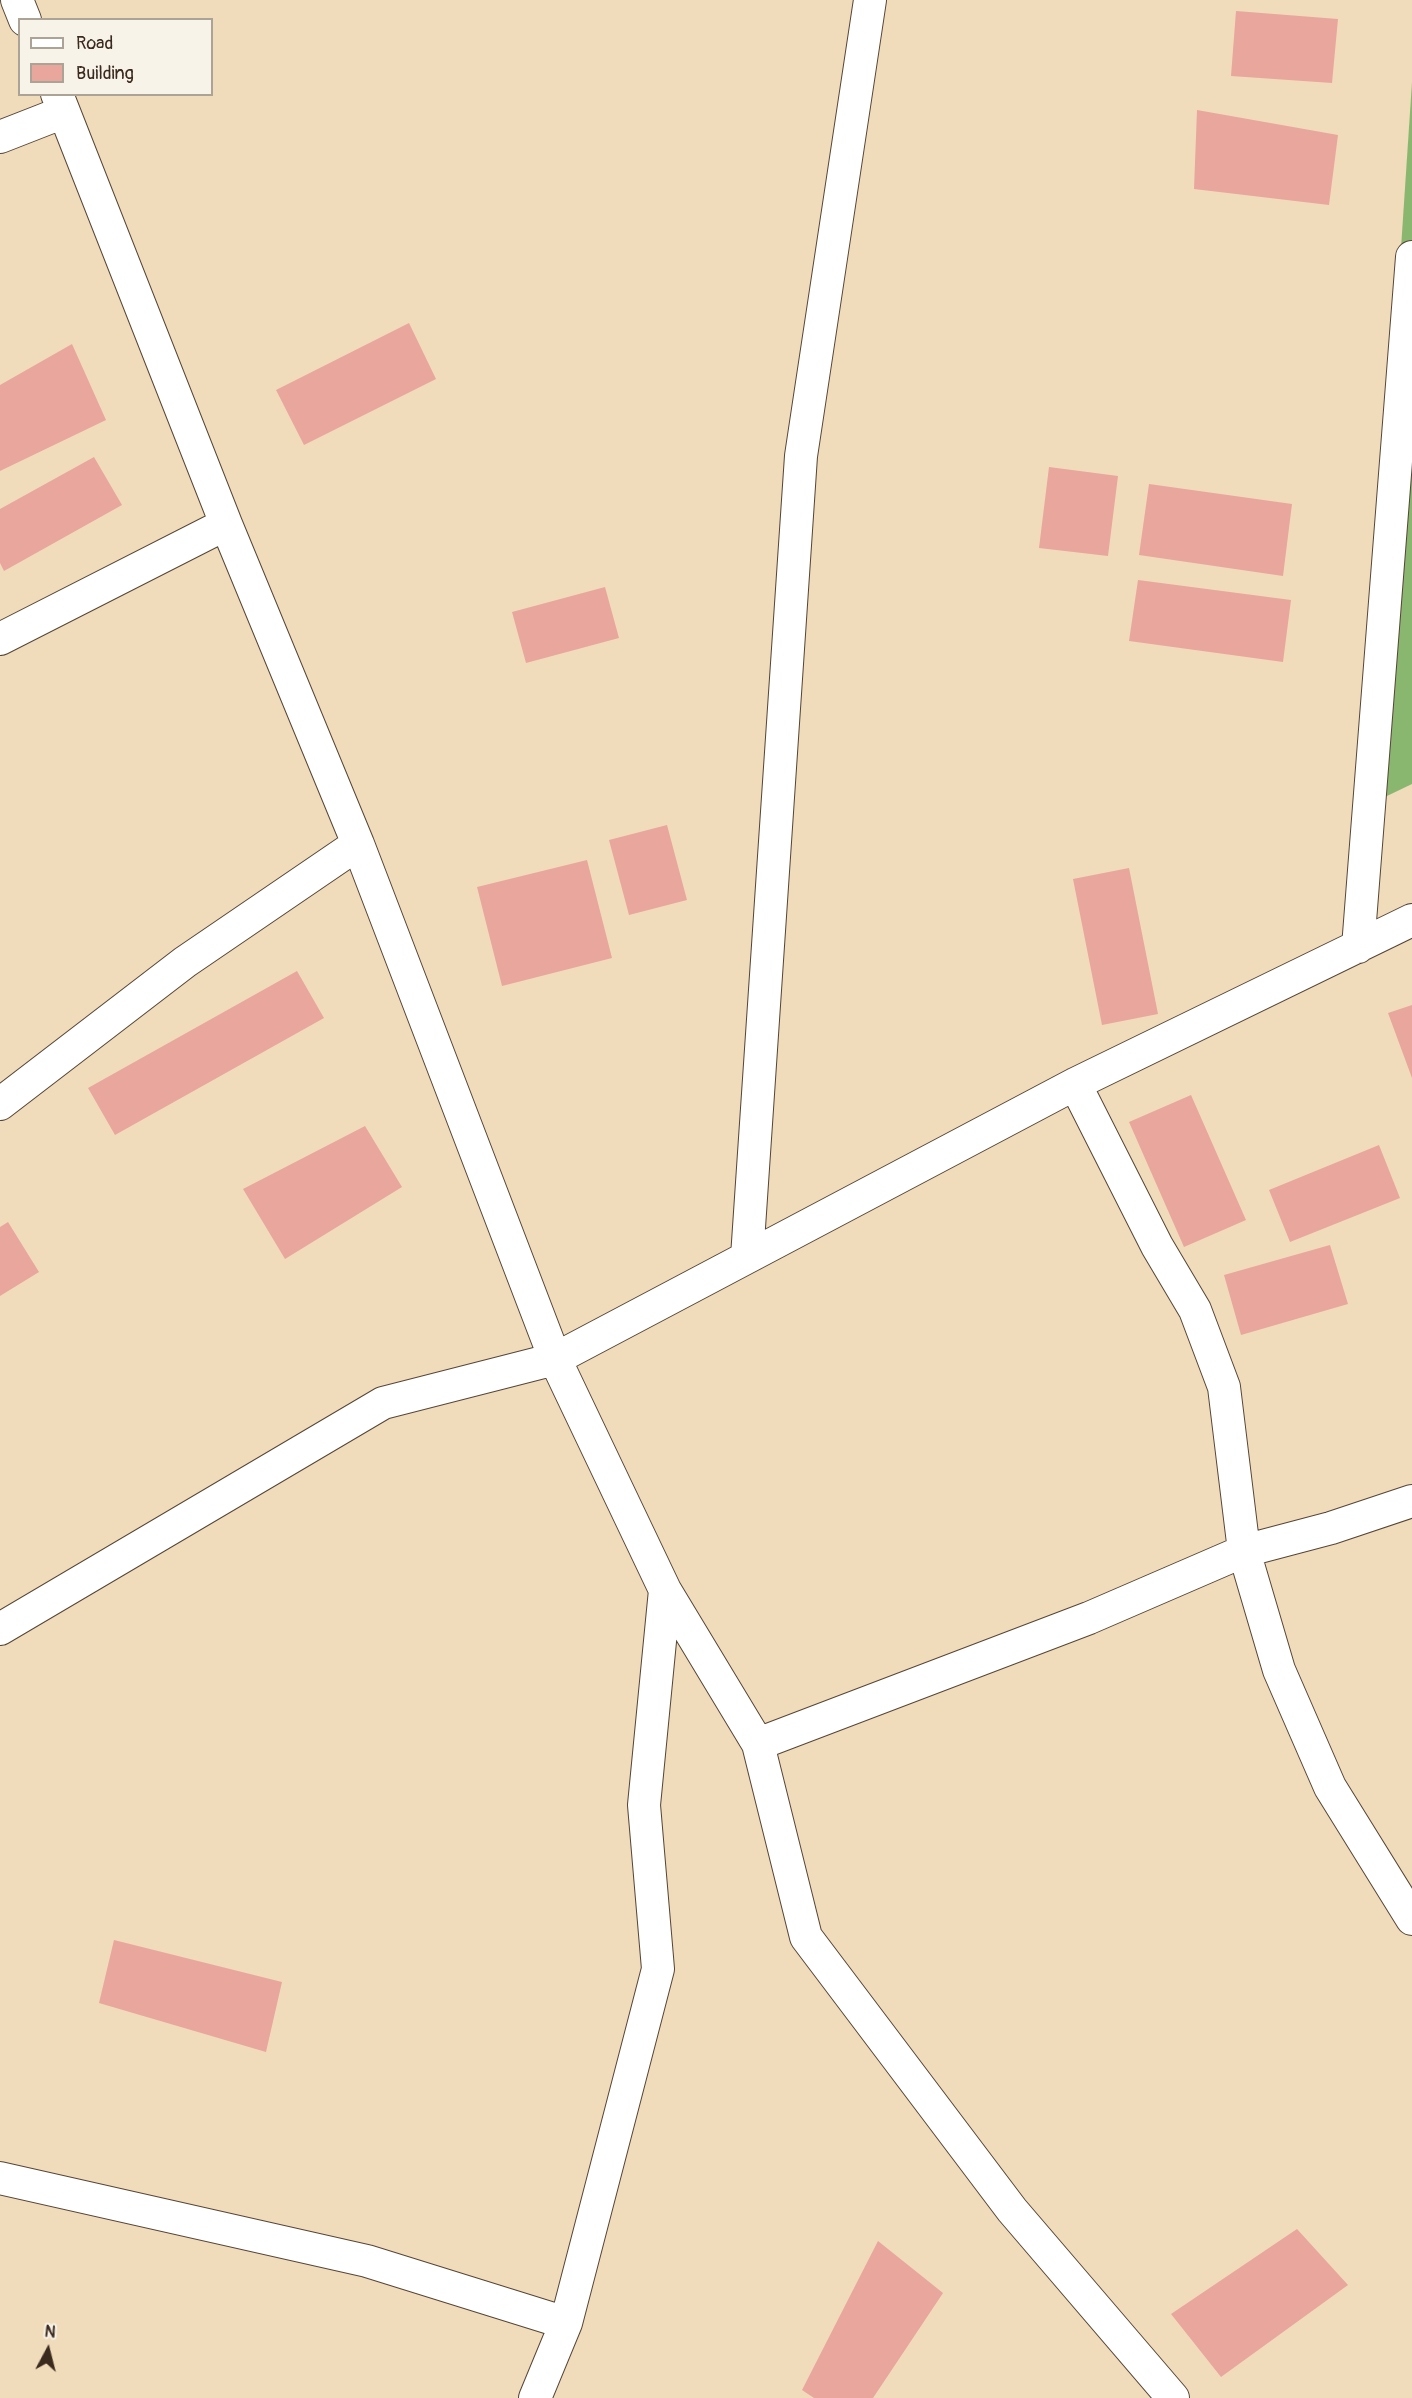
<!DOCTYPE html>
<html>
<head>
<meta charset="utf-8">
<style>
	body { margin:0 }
	#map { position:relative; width:1412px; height:2398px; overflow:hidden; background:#f0dcbb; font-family:Pangolin,sans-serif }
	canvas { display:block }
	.legend { position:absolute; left:18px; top:18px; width:195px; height:78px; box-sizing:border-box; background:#f7f3e8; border:2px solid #aca397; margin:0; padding:8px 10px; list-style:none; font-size:18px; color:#3b2a1e }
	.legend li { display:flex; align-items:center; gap:12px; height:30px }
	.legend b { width:30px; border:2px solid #aca397 }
	.north { position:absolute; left:18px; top:2320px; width:60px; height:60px; -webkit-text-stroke:4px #f7f3e8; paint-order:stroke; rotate:7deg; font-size:16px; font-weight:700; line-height:24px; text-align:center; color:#3b2a1e }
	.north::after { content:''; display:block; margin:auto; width:21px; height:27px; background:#3b2a1e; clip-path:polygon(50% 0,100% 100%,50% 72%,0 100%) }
</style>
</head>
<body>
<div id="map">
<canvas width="1412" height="2398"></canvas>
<ul class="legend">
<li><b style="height:8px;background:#fff"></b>Road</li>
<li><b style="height:16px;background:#e9a69d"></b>Building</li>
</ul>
<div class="north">N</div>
</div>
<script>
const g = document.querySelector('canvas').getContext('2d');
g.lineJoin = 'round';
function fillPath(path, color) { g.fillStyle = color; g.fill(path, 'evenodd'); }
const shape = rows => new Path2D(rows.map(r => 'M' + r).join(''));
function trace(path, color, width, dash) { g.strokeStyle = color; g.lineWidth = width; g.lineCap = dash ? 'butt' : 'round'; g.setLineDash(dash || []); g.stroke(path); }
fillPath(shape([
	[1412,82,1412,784,1364,807]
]), '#8ab76f');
fillPath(shape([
	[1236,11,1338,19,1332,83,1231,76],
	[1197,110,1338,135,1329,205,1194,189],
	[409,323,436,379,304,445,276,390],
	[72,344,106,420,0,471,0,385],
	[94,457,122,505,4,571,0,563,0,509],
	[1049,467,1118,476,1108,556,1039,548],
	[1149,484,1292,504,1283,576,1139,555],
	[1138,580,1291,600,1283,662,1129,641],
	[605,587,619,638,526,663,512,612],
	[667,825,687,900,629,915,609,840],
	[587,860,612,958,502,986,477,887],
	[1129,868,1158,1014,1102,1025,1073,879],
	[297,971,324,1018,115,1135,88,1088],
	[1412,1005,1412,1078,1388,1013],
	[1191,1095,1246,1220,1184,1247,1129,1122],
	[365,1126,402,1187,285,1259,243,1189],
	[1379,1145,1400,1198,1290,1242,1269,1190],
	[8,1222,39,1272,0,1296,0,1227],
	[1330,1245,1348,1304,1241,1335,1224,1275],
	[114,1940,282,1982,266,2052,99,2003],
	[1297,2229,1348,2285,1221,2377,1171,2314],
	[878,2241,943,2293,873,2398,814,2398,802,2390]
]), '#e9a69d');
const street = shape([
	[17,0,25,20],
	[57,94,226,524,358,844,555,1359,665,1590,644,1805,658,1969,566,2323,535,2398],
	[0,137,64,112],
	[0,639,226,524],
	[1358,947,1412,257],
	[1075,1084,1157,1246,1195,1310,1224,1387,1244,1551,1279,1670,1330,1787,1412,1919],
	[0,1104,185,962,358,844],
	[747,1257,801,456,870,0],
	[665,1590,758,1744,806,1937,1012,2210,1173,2398],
	[0,1629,383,1403,555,1359,1075,1084,1412,920],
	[758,1744,1089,1618,1244,1551,1331,1528,1412,1501],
	[0,2178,367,2261,566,2323]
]);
trace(street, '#564536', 34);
trace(street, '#fff', 32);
</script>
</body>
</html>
